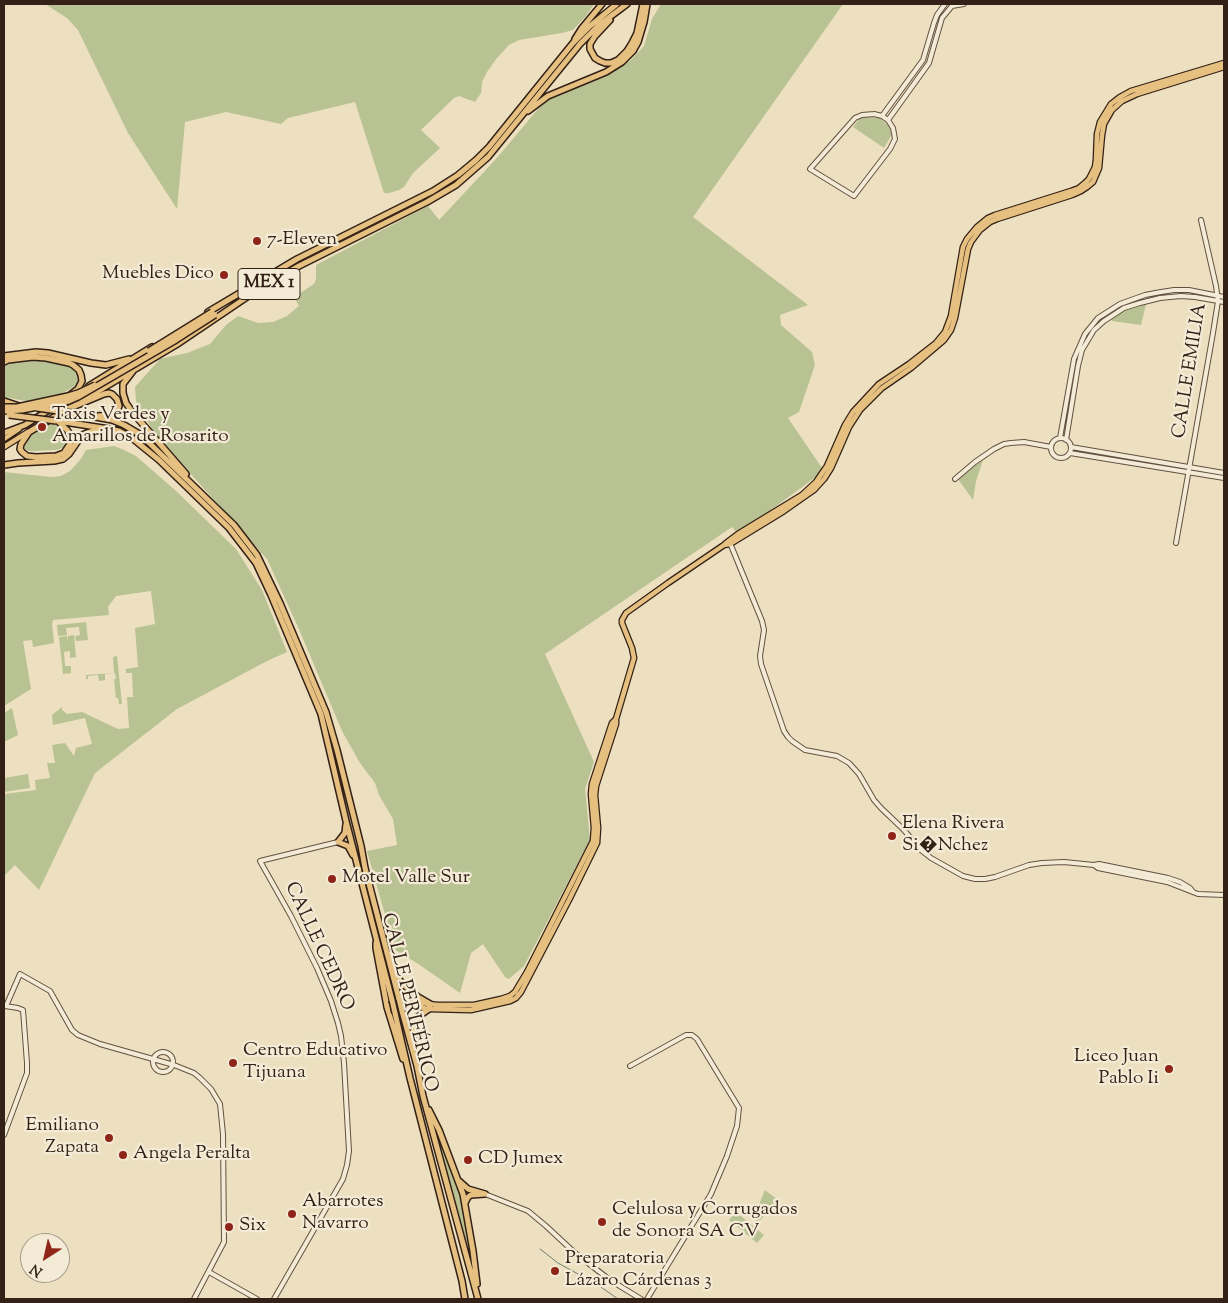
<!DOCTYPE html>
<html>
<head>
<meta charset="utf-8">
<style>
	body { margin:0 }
	#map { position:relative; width:1228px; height:1303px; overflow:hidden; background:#ede0c0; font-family:"Sorts Mill Goudy",serif }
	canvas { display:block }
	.frame { position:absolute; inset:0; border:5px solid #332117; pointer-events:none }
	.north { position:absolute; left:20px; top:1233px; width:50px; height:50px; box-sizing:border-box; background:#f3ebd6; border:1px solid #a69a8a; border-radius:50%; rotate:215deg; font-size:14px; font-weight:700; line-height:20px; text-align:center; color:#332117 }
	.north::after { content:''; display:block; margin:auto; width:18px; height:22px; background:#8f2418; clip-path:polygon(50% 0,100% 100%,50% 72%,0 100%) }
</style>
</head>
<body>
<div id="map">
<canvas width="1228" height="1303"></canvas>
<div class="frame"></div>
<div class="north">N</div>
</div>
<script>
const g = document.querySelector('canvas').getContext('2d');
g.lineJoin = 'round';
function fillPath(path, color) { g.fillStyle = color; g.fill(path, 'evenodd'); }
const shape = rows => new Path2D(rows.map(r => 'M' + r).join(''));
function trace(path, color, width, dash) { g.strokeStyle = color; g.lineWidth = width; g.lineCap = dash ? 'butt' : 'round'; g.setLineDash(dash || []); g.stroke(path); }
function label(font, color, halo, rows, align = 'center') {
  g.font = font + ' "Sorts Mill Goudy",serif'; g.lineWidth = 4.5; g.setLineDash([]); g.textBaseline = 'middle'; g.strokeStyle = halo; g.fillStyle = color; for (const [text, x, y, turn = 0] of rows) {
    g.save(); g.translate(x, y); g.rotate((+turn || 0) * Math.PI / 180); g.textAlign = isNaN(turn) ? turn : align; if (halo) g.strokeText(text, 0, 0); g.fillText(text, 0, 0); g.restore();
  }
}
fillPath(shape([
	[45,4,594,4,586,16,573,30,562,33,519,40,509,45,497,58,487,72,482,82,481,93,475,102,459,96,454,98,421,130,440,148,413,173,404,187,399,190,389,193,384,193,355,102,288,118,281,124,226,112,185,122,177,209,128,133,78,30,67,18],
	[661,4,843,4,693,217,808,305,780,315,781,325,812,352,815,365,799,412,788,418,824,471,738,534,732,527,545,654,594,762,585,789,590,840,524,966,509,979,505,977,483,944,471,953,460,993,417,963,395,950,367,851,397,845,393,819,379,795,375,783,360,763,342,731,298,627,267,559,155,434,136,401,135,387,160,359,187,353,210,344,226,325,238,316,258,323,273,322,287,316,299,306,294,297,314,284,316,279,316,265,428,206,439,220,496,159,549,96,616,66,630,61,644,46,652,19],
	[867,117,880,118,889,126,891,131,891,136,884,148,853,127,860,118],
	[1146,304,1141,325,1112,321,1111,317,1123,310],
	[36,359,69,365,78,371,80,380,75,386,46,403,42,404,4,397,4,364,10,361],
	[46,424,57,425,65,432,68,437,67,442,64,447,57,450,32,451,28,451,25,449,23,444,26,438],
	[114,446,124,450,136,456,175,490,236,549,262,590,287,652,267,661,177,709,95,773,39,890,15,865,4,876,4,794,36,790,35,780,50,778,47,763,55,763,52,745,65,743,74,756,76,748,92,744,85,718,53,725,52,715,62,707,62,710,67,714,82,712,118,729,129,728,127,697,133,697,132,673,126,673,126,669,138,667,135,628,155,624,151,591,116,596,108,607,109,615,53,620,52,624,54,643,33,647,32,640,23,641,31,689,4,706,4,472,51,477,61,476,70,471,80,460,86,450],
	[983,460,976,481,973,500,958,479],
	[86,622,88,640,76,641,75,636,80,635,79,627,66,628,67,635,58,636,57,625],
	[74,635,76,657,70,658,70,651,64,652,65,666,71,666,71,673,63,674,59,637,67,636,68,642,68,636],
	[117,656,122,704,119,704,118,698,116,698,114,679,116,679,115,673,105,674,105,680,99,681,98,675,88,676,88,679,86,679,86,675,114,673,113,657],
	[12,708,18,735,4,742,4,713],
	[28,774,30,788,4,792,4,778],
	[430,1117,452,1172,462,1201,473,1265,473,1273],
	[765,1190,778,1200,771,1209,758,1222,753,1219],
	[736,1212,764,1235,757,1243,729,1220]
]), '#b8c292');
trace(shape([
	[540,1249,558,1263,598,1285,618,1299]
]), '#707f74', 1);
const minor = shape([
	[874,114,882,116,888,120,893,128,895,139,890,149,854,196,810,169,855,118,862,115,874,114],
	[882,116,923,60,934,23,937,15,945,4],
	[888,120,929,63,942,18,952,6,964,4],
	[1060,438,1074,359,1085,334,1098,318,1120,304,1145,295,1161,292,1174,290,1189,290,1224,297],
	'1051 448a10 10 0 1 1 20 0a10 10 0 1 1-20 0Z',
	[1066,440,1078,366,1082,350,1094,330,1104,321,1124,308,1140,303,1160,298,1181,296,1195,297,1224,302],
	[1071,447,1224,473],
	[1070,453,1224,478],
	[955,479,975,462,994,449,1004,444,1011,443,1024,442,1051,447],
	[730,543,762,621,764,630,760,656,761,664,784,731,788,737,792,741,805,750,837,756,849,763,859,774,874,800,881,808,903,829,922,851,931,858,963,876,975,879,985,879,995,877,1029,865,1042,863,1064,862,1094,865,1099,864,1168,878,1180,882,1190,888,1193,892],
	[1176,543,1213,333,1218,301,1216,286,1201,220],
	[1094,865,1098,868,1167,882,1198,894,1224,895],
	[6,1006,20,974,50,991,72,1030,78,1035,100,1044,174,1065,194,1073,200,1078,211,1089,220,1104,223,1134,224,1242,194,1299],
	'153 1062a10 10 0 1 1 20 0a10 10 0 1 1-20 0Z',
	[630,1066,686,1035,692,1035,697,1039,739,1108,737,1126,727,1156,711,1194,647,1299],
	[4,1135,27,1073,27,1063,23,1010,18,1008,5,1006],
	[485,1194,528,1211,546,1226,575,1253,610,1280,641,1299],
	[209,1272,257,1299],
	[274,1299,343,1179,347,1165,349,1151,344,1063,341,1036,338,1023,331,1001,317,968,291,916,260,861,338,842]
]);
const major = shape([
	[4,439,19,429],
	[4,447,28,432],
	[724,545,730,544,784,511,814,490,824,479,831,468,849,427,860,410,882,388,911,368,944,340,951,330,955,318,968,249,971,242,980,230,990,222,997,219,1072,195,1081,191,1087,187,1093,182,1099,168,1102,135,1104,124,1112,110,1122,101,1137,94,1224,67],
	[411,1003,423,1008,429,1009,471,1010,510,1001,516,998,521,992,569,900,597,843,598,828,595,795,596,786,616,724,616,719,634,658,632,648,622,623,622,620,626,613,668,583,724,545,726,543,738,534,802,495,816,482,827,466,845,425,853,412,879,384,909,364,936,343,945,332,951,316,963,247,967,239,977,227,988,218,995,215,1071,191,1079,188,1085,183,1089,179,1095,167,1096,160,1097,134,1100,122,1111,104,1120,97,1131,91,1224,63],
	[387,1007,415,1002,437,1005,474,1005,501,999,510,996,515,992,527,972,593,841,594,828,591,794,592,784,612,723,616,719]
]);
const highway = shape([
	[610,20,595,36,590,44,590,49,595,58,600,61,605,63,611,63,618,60,627,51,632,43,637,33,643,4],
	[575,39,582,28,602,4],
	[528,111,548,96,606,72,622,62,633,51,638,42,644,22,647,4],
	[208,312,297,259,433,191,458,175,476,160,489,147,573,43,590,26,617,4],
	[4,356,36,352,48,353,91,363,106,365,129,359],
	[4,362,8,360,33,357,46,358,69,363,73,365,79,370,81,375,82,381,78,389,70,395],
	[133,371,123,384,123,393,126,403,133,413,186,474],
	[89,386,152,347],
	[4,401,19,406],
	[75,406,104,394,109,393,112,394,117,399,119,406,116,413,112,415,97,416],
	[79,414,112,420,124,425,141,435,234,525,257,555,280,603,326,712,337,750,361,846,365,868,399,999],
	[58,421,67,430,71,436,70,444,64,453,56,456,36,457,27,456,22,452,20,449,21,444,29,432,179,343,250,295,299,266,427,202,456,185,488,157,580,44,599,25,627,4],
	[58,421,109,429,119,431,132,438,159,460,229,528,256,563,271,595,321,714,346,821,392,1000],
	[4,433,25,425,60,403],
	[4,465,18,463,54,461,63,459,69,454,82,435,95,430,105,430],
	[346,824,345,833,338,842,348,846,353,855],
	[376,943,376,948,387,1007,403,1059],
	[387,953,391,956,397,977,403,984,418,997,430,1004,429,1009,419,1016,415,1022,413,1032,414,1046],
	[402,1011,417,1066,423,1096,478,1299],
	[395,1013,410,1078,462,1281,465,1299],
	[429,1110,439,1130,463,1194,473,1251,477,1284],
	[459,1181,468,1189,485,1194,471,1195,468,1197,465,1203]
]);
trace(minor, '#625141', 6);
trace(major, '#332117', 7);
trace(highway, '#332117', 8);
trace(minor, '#f3ebd6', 4);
trace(major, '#e6c080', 4.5);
trace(highway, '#e6c080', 5);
const highwayBridge = shape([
	[149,351,212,312],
	[4,407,17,407,68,396,78,393,95,385],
	[37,408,79,414],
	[4,411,22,410,69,401,78,397,176,340,215,315],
	[9,415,56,421],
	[399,999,402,1011],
	[392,1000,395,1013]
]);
trace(highwayBridge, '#332117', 8, []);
trace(highwayBridge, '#e6c080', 5);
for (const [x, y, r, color] of [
	[257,241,5,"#8f2418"],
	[224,275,5,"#8f2418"],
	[42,427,5,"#8f2418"],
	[892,836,5,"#8f2418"],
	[332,879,5,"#8f2418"],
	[233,1063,5,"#8f2418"],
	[1169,1069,5,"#8f2418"],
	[109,1138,5,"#8f2418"],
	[123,1155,5,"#8f2418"],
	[468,1160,5,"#8f2418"],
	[292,1214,5,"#8f2418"],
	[602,1222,5,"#8f2418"],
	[229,1227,5,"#8f2418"],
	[555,1271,5,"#8f2418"]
]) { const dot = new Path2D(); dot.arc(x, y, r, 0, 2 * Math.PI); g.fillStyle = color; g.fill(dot); trace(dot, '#f3ebd6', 2); }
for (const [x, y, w] of [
	[269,284,62]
]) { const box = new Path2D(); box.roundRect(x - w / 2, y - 15.5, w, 31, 4); g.fillStyle = '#f3ebd6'; g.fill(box); trace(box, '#332117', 1); }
label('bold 18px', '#332117', null, [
	["MEX 1",269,284]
]);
label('19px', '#332117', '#f3ebd6', [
	["7-Eleven",267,241],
	["Muebles Dico",214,275,"right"],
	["Taxis Verdes y",52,416],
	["Amarillos de Rosarito",52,438],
	["Elena Rivera",902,825],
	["Si�Nchez",902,847],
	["Motel Valle Sur",342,879],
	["Centro Educativo",243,1052],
	["Tijuana",243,1074],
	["Liceo Juan",1159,1058,"right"],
	["Pablo Ii",1159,1080,"right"],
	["Emiliano",99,1127,"right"],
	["Zapata",99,1149,"right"],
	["Angela Peralta",133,1155],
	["CD Jumex",478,1160],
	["Abarrotes",302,1203],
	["Navarro",302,1225],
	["Celulosa y Corrugados",612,1211],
	["de Sonora SA CV",612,1233],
	["Six",239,1227],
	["Preparatoria",565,1260],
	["Lázaro Cárdenas 3",565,1282]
], 'left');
label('19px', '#332117', '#f3ebd6', [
	["CALLE EMILIA",1191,371,-81],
	["CALLE CEDRO",318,947,65],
	["CALLE PERIFÉRICO",408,1003,76]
]);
</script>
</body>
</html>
